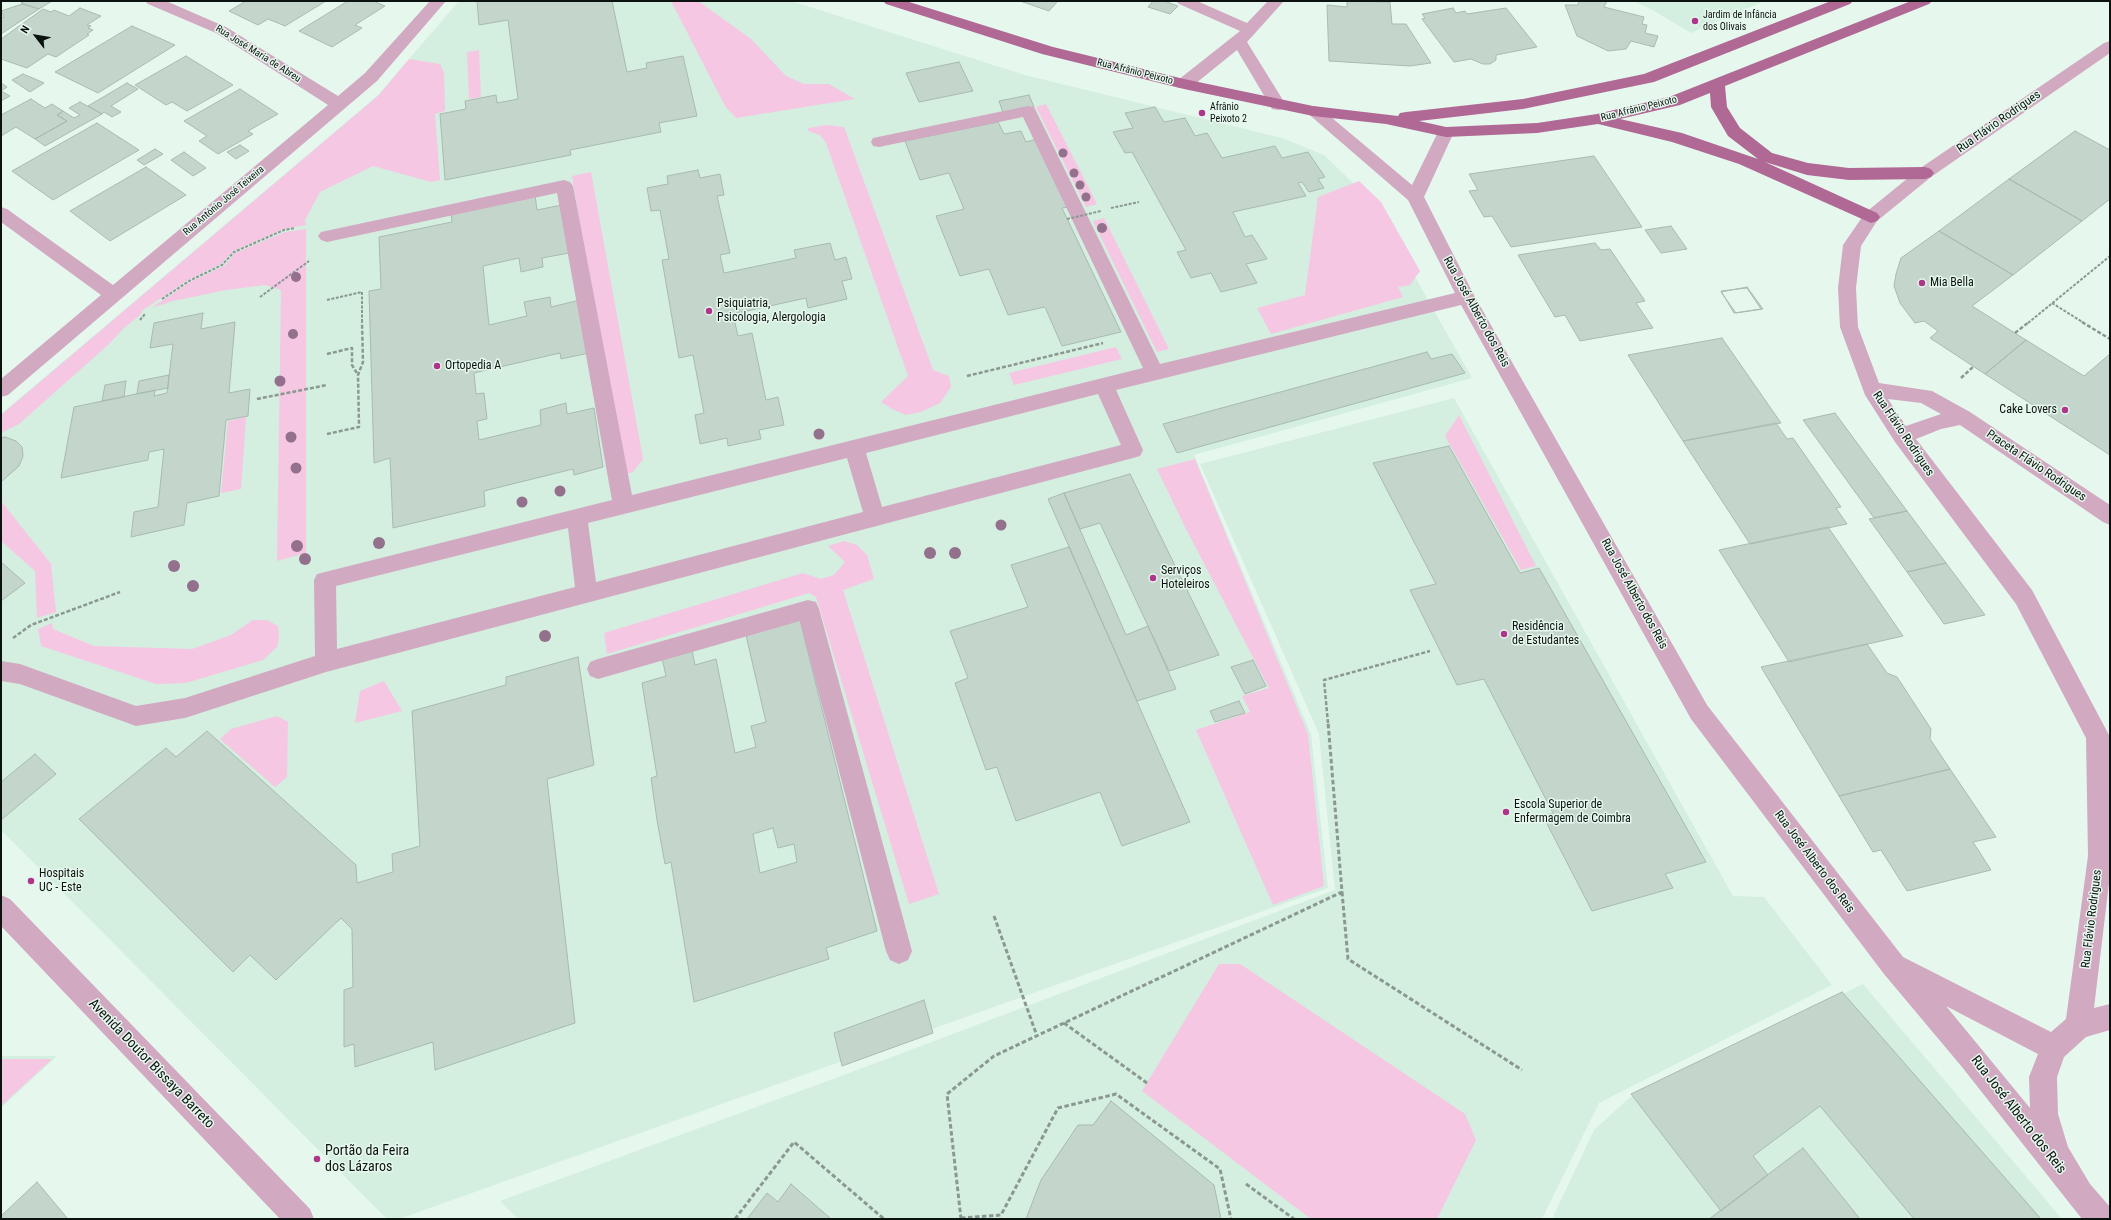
<!DOCTYPE html>
<html>
<head>
<meta charset="utf-8">
<style>
	body { margin:0 }
	#map { position:relative; width:2111px; height:1220px; overflow:hidden; background:#e6f8ee; font-family:"Roboto Condensed",sans-serif }
	canvas { display:block }
	.frame { position:absolute; inset:0; border:2px solid #0c120f; pointer-events:none }
	.north { position:absolute; left:16px; top:16px; width:40px; height:40px; -webkit-text-stroke:3px #e6f8ee; paint-order:stroke; rotate:301deg; font-size:11px; font-weight:700; line-height:16px; text-align:center; color:#0c120f }
	.north::after { content:''; display:block; margin:auto; width:14px; height:18px; background:#0c120f; clip-path:polygon(50% 0,100% 100%,50% 72%,0 100%) }
</style>
</head>
<body>
<div id="map">
<canvas width="2111" height="1220"></canvas>
<div class="frame"></div>
<div class="north">N</div>
</div>
<script>
const g = document.querySelector('canvas').getContext('2d');
g.lineJoin = 'round';
function fillPath(path, color) { g.fillStyle = color; g.fill(path, 'evenodd'); }
const shape = rows => new Path2D(rows.map(r => 'M' + r).join(''));
function trace(path, color, width, dash) { g.strokeStyle = color; g.lineWidth = width; g.lineCap = dash ? 'butt' : 'round'; g.setLineDash(dash || []); g.stroke(path); }
function label(font, color, halo, rows, align = 'center') {
  g.font = font + ' "Roboto Condensed",sans-serif'; g.lineWidth = 3; g.setLineDash([]); g.textBaseline = 'middle'; g.strokeStyle = halo; g.fillStyle = color; for (const [text, x, y, turn = 0] of rows) {
    g.save(); g.translate(x, y); g.rotate((+turn || 0) * Math.PI / 180); g.textAlign = isNaN(turn) ? turn : align; if (halo) g.strokeText(text, 0, 0); g.fillText(text, 0, 0); g.restore();
  }
}
fillPath(shape([
	[459,1,791,1,1025,75,1282,138,1324,155,1373,202,1472,378,1194,455,1311,734,1328,888,399,1219,387,1219,1,830,1,414,378,95],
	[1633,1,1764,1,1691,33,1651,9],
	[1454,398,1733,896,1764,897,1832,985,1599,1103,1542,1219,518,1219,500,1201,841,1076,1335,890,1319,734,1200,464],
	[1863,984,2062,1219,1552,1219,1594,1130,1629,1098],
	[1,1056,57,1056,1,1108]
]), '#d4eee0');
fillPath(shape([
	[671,1,698,1,751,39,786,76,804,84,829,84,855,99,736,118,725,106],
	[479,50,481,97,469,99,467,52],
	[409,59,440,64,444,73,445,111,435,114,440,180,431,182,373,166,320,192,305,220,306,225,284,229,233,251,221,264,188,280,143,310,140,315,124,328,108,345,19,424,1,433,1,415,379,95],
	[1046,104,1097,204,1086,207,1036,107],
	[827,125,844,127,933,370,949,376,951,387,940,403,921,412,906,415,892,409,881,402,908,376,826,143,820,135,808,131,808,128],
	[591,172,643,459,633,472,626,474,619,460,572,176],
	[1359,181,1381,202,1420,271,1410,285,1398,287,1403,297,1271,334,1257,308,1305,295,1318,197],
	[1104,218,1169,349,1157,352,1093,221],
	[306,229,306,553,277,561,281,290,265,285,226,290,173,301,151,308,190,282,224,266,235,253,285,232],
	[1116,347,1122,359,1014,385,1009,373],
	[1459,415,1536,566,1521,570,1445,436],
	[246,417,241,489,221,493,228,421],
	[1195,459,1308,734,1324,886,1273,905,1196,730,1250,712,1242,696,1269,688,1186,529,1157,469],
	[1,501,51,564,56,612,37,618,35,571,1,541],
	[844,541,857,545,867,555,874,579,843,590,939,894,909,904,816,597,809,593,607,654,604,633,803,573,821,579,834,575,845,562,828,546],
	[253,620,267,620,278,626,279,638,277,647,263,660,186,683,156,684,41,646,38,629,52,623,53,629,94,646,192,649,231,635],
	[384,681,402,711,355,723,360,691],
	[277,716,288,722,287,777,275,787,220,739,231,729],
	[1219,964,1240,964,1465,1114,1476,1140,1437,1219,1311,1219,1142,1091],
	[1,1059,52,1059,1,1106]
]), '#f6c7e3');
const building = shape([
	[25,1,52,1,39,9,21,3,25,1],
	[246,1,326,1,285,26,268,19,258,25,229,11,246,1],
	[348,1,373,1,385,6,355,25,362,28,332,47,299,31,348,1],
	[477,1,612,1,627,72,647,68,646,63,683,56,697,116,659,123,661,132,570,150,571,155,445,180,440,114,466,109,465,101,496,95,497,103,518,99,508,20,479,25,477,1],
	[1020,1,1058,1,1049,11,1020,1],
	[1153,1,1164,1,1178,6,1170,14,1148,7,1153,1],
	[1347,1,1390,2,1392,24,1406,24,1431,63,1410,66,1329,61,1327,5,1347,7,1347,1],
	[1579,1,1607,1,1604,7,1644,17,1642,24,1647,25,1645,33,1658,36,1654,47,1631,41,1626,49,1608,51,1577,36,1565,5,1578,5,1579,1],
	[22,4,39,9,1,34,1,18,4,17,1,11,22,4],
	[80,8,101,16,87,25,91,26,88,28,93,30,87,34,89,35,56,57,48,54,27,68,1,59,1,39,43,9,51,12,54,10,69,16,80,8],
	[1453,8,1456,13,1465,11,1467,14,1506,8,1537,47,1496,55,1496,60,1490,64,1483,64,1471,59,1454,62,1422,19,1425,18,1422,14,1453,8],
	[132,26,175,45,98,93,55,72,132,26],
	[186,56,233,85,187,111,172,102,166,105,135,85,186,56],
	[959,62,973,91,919,102,906,73,959,62],
	[23,74,35,79,44,83,30,92,12,80,23,74],
	[1,83,7,87,1,91,10,96,1,101,1,83],
	[127,83,138,89,111,106,121,112,112,117,104,112,102,114,88,106,127,83],
	[240,89,278,114,248,131,253,134,218,154,199,141,207,136,184,121,240,89],
	[1029,95,1034,107,1003,113,999,101,1029,95],
	[31,99,45,108,52,104,63,111,57,115,67,121,35,139,16,127,1,136,1,115,31,99],
	[80,102,102,114,45,146,35,139,67,121,57,115,63,111,74,118,80,115,69,108,80,102],
	[1155,107,1164,122,1185,118,1195,136,1207,133,1222,158,1275,146,1282,158,1308,152,1325,177,1318,179,1324,188,1309,192,1302,182,1298,183,1306,196,1233,212,1245,237,1252,235,1267,259,1246,264,1257,283,1221,292,1211,273,1191,278,1177,252,1186,250,1132,152,1125,153,1113,132,1133,128,1125,113,1155,107],
	[998,122,1004,134,1021,131,1026,142,1037,139,1069,207,1062,208,1121,332,1062,346,1045,307,1008,315,989,269,960,276,936,216,964,209,949,173,920,180,905,141,998,122],
	[97,123,139,150,53,200,12,171,97,123],
	[2075,131,2110,150,2110,199,2082,221,2009,179,2075,131],
	[240,145,249,151,236,159,227,152,240,145],
	[155,149,163,154,144,165,137,160,155,149],
	[184,152,206,168,193,176,171,160,184,152],
	[1594,156,1642,227,1511,247,1492,216,1484,217,1469,191,1478,190,1469,174,1594,156],
	[146,167,186,195,110,241,70,211,146,167],
	[698,170,700,178,720,174,724,195,717,196,730,253,720,255,724,273,796,258,794,250,830,243,835,260,846,257,852,279,842,281,847,299,808,308,806,298,733,314,738,336,752,333,766,400,778,397,784,425,759,430,761,439,728,446,727,438,700,444,695,415,704,413,693,355,679,358,662,260,669,259,660,210,651,211,647,188,668,184,667,176,698,170],
	[2009,179,2082,221,2013,275,1939,231,2009,179],
	[535,195,537,210,562,205,569,253,542,258,543,267,521,272,519,258,483,266,489,325,527,316,524,302,550,297,551,307,580,300,589,353,561,359,560,353,474,373,476,394,484,393,487,419,477,421,479,440,541,425,540,410,566,403,567,414,594,408,603,467,574,475,573,469,484,491,485,506,393,528,390,458,374,463,369,291,381,289,379,237,452,222,451,212,535,195],
	[1671,226,1687,249,1661,253,1645,230,1671,226],
	[1939,231,2013,275,1972,306,2026,340,1985,374,1930,338,1938,331,1924,321,1915,323,1900,303,1894,286,1896,274,1901,258,1939,231],
	[1595,243,1601,250,1610,249,1645,301,1636,303,1653,328,1580,341,1565,315,1555,317,1518,255,1595,243],
	[1747,287,1763,309,1736,313,1721,292,1747,287],
	[1747,288,1761,309,1734,313,1721,291,1747,288],
	[203,313,201,329,235,322,229,393,250,389,248,416,226,420,219,496,187,503,184,525,131,537,134,512,158,507,164,449,149,452,148,460,61,478,74,407,155,390,154,396,167,393,173,344,150,348,154,323,203,313],
	[1722,338,1781,423,1683,441,1628,355,1722,338],
	[2026,340,2084,376,2110,354,2110,455,1985,374,2026,340],
	[1427,352,1431,359,1452,354,1465,373,1177,453,1163,424,1427,352],
	[169,375,168,388,137,394,139,381,169,375],
	[126,381,124,397,102,401,105,385,126,381],
	[1835,413,1907,511,1874,518,1803,420,1835,413],
	[1776,423,1787,439,1793,438,1841,507,1836,508,1847,524,1750,544,1683,441,1776,423],
	[5,437,16,441,22,447,23,456,19,466,1,482,1,438,5,437],
	[1449,446,1520,573,1539,568,1706,862,1665,874,1673,888,1592,911,1543,816,1553,813,1484,679,1457,685,1410,590,1436,584,1373,463,1449,446],
	[1130,474,1219,655,1169,671,1100,523,1080,529,1064,493,1130,474],
	[1064,493,1126,635,1148,626,1176,689,1137,701,1048,499,1064,493],
	[1907,511,1946,563,1907,572,1869,519,1907,511],
	[1828,527,1903,636,1789,662,1719,550,1828,527],
	[1069,547,1190,822,1122,846,1100,792,1016,821,997,767,986,770,955,683,968,678,950,631,1028,607,1011,565,1069,547],
	[1,562,25,583,1,601,1,562],
	[1946,563,1985,615,1944,624,1907,572,1946,563],
	[800,620,877,931,826,948,829,959,694,1002,671,862,665,864,657,820,651,778,657,776,642,683,666,676,662,658,692,650,695,665,716,659,735,753,756,747,751,726,766,722,746,635,800,620],
	[773,828,778,848,794,844,797,862,760,873,753,834,773,828],
	[1867,644,1887,673,1897,677,1931,729,1930,739,1950,769,1839,796,1761,667,1867,644],
	[578,657,594,765,547,779,575,1023,435,1070,433,1042,355,1067,354,1044,344,1047,344,990,353,987,352,929,341,918,276,980,250,955,233,972,79,819,166,748,176,757,207,731,356,865,357,883,393,872,392,854,420,846,412,711,506,685,506,677,578,657],
	[1253,660,1266,686,1245,694,1231,667,1253,660],
	[1239,701,1245,713,1215,722,1210,711,1239,701],
	[35,754,56,774,1,820,1,782,35,754],
	[1950,769,1996,837,1973,842,1991,870,1907,891,1881,850,1873,852,1839,796,1950,769],
	[1842,992,1850,1001,2041,1219,1914,1219,1820,1106,1753,1156,1768,1175,1721,1211,1631,1094,1842,992],
	[924,1000,933,1033,842,1066,834,1033,924,1000],
	[1111,1101,1214,1185,1221,1219,1026,1219,1041,1180,1078,1125,1093,1125,1111,1101],
	[1803,1148,1860,1219,1709,1219,1741,1195,1803,1148],
	[37,1182,68,1219,1,1219,1,1216,37,1182],
	[791,1184,831,1219,747,1219,767,1193,778,1202,791,1184]
]);
fillPath(building, '#c4d6cc');
trace(building, '#a9bbb1', 1);
trace(shape([
	[1111,208,1139,202],
	[260,297,309,261],
	[162,299,189,281,222,265,234,252,284,230,295,228],
	[327,300,362,292,362,323],
	[2052,303,2084,323],
	[140,320,145,314],
	[2028,323,2110,256]
]), '#8b9891', 2, [3, 1.5]);
trace(shape([
	[2082,322,2110,339],
	[2015,333,2029,322],
	[327,354,352,348,352,365,358,375],
	[967,376,1103,343],
	[1961,378,1974,366],
	[257,399,327,385],
	[327,434,359,427,358,375,363,362,362,322],
	[13,638,31,625,120,592],
	[1328,723,1324,680,1430,651]
]), '#8b9891', 2.5, [4, 2]);
trace(shape([
	[1342,892,1348,959,1522,1070],
	[994,916,1037,1036],
	[1064,1023,1147,1083],
	[1246,1184,1294,1219],
	[961,1218,1001,1215,1058,1108,1116,1094,1220,1169,1231,1219],
	[735,1219,794,1142,884,1219],
	[961,1219,947,1094,994,1056,1342,892,1328,722]
]), '#8b9891', 3, [4.5, 2.5]);
fillPath(shape([
	[145,1,166,1,226,27,338,96,365,73,430,1,446,1,377,81,8,395,1,397,1,379,101,295,1,222,1,207,7,209,113,285,328,105,216,33,148,4,145,1],
	[1176,1,1197,1,1247,23,1268,1,1284,1,1247,42,1286,105,1284,109,1278,110,1272,109,1237,50,1190,88,1178,88,1176,84,1178,80,1240,31,1179,4,1176,1],
	[2110,41,2110,53,1931,177,1877,221,1861,246,1856,288,1858,327,1879,383,1932,391,1970,412,2110,505,2110,525,2103,522,1960,425,1941,429,1916,439,2032,590,2110,737,2110,875,2094,1008,2110,1004,2110,1030,2086,1037,2064,1057,2057,1077,2058,1114,2068,1147,2090,1184,2110,1207,2110,1219,2082,1219,1962,1067,1884,974,1691,719,1461,305,1116,390,1143,450,1140,456,1133,458,326,672,185,718,136,726,20,684,1,681,1,661,20,664,136,706,185,698,315,656,314,580,317,574,612,500,557,193,327,242,321,240,318,236,321,232,564,180,570,182,573,186,632,495,1143,368,1023,117,879,147,873,146,871,142,873,138,1028,106,1034,107,1160,364,1455,293,1408,200,1305,111,1307,107,1313,106,1319,107,1412,185,1438,132,1440,128,1446,127,1452,128,1454,132,1424,197,1475,297,1707,705,1903,957,2051,1032,2066,1019,2088,856,2086,738,2016,604,1895,442,1865,395,1840,327,1838,288,1843,245,1865,213,1919,169,2104,43,2110,41],
	[1098,394,1121,445,882,507,866,453,1098,394],
	[1888,399,1921,403,1941,414,1906,426,1888,399],
	[847,458,863,512,596,582,588,523,847,458],
	[568,528,575,587,337,649,336,586,568,528],
	[1946,1006,2038,1054,2029,1077,2030,1108,1946,1006],
	[808,600,816,602,819,609,912,951,908,960,899,964,890,960,886,951,800,621,598,679,590,676,587,669,590,662,598,659,808,600],
	[1,895,10,899,310,1209,314,1219,280,1219,1,926,1,895]
]), '#d1a9c1');
fillPath(shape([
	[883,1,906,1,1053,47,1184,79,1313,106,1398,116,1400,113,1406,112,1523,99,1644,74,1831,1,1853,1,1850,4,1654,82,1523,109,1419,121,1446,127,1537,123,1597,114,1669,97,1911,1,1932,1,1929,4,1725,86,1727,107,1740,128,1772,153,1808,163,1849,168,1925,167,1931,169,1934,173,1931,177,1925,179,1849,180,1807,175,1765,162,1877,213,1880,217,1877,221,1871,223,1739,164,1672,142,1598,124,1537,133,1446,137,1386,124,1313,116,1184,89,1042,54,886,4,883,1],
	[1710,93,1711,107,1728,136,1758,159,1682,133,1620,119,1680,105,1710,93]
]), '#b06895');
trace(shape([
	[1067,219,1101,211]
]), '#8b9891', 2, [3, 1.5]);
g.fillStyle = '#93708c';
for (const [x, y, r] of [
	[1063,153,4.5],
	[1074,173,4.5],
	[1080,185,4.5],
	[1086,197,4.5],
	[1102,228,5],
	[296,277,5],
	[293,334,5],
	[280,381,5.5],
	[819,434,5.5],
	[291,437,5.5],
	[296,468,5.5],
	[560,491,5.5],
	[522,502,5.5],
	[1001,525,5.5],
	[379,543,6],
	[297,546,6],
	[930,553,6],
	[955,553,6],
	[305,559,6],
	[174,566,6],
	[193,586,6],
	[545,636,6]
]) { g.beginPath(); g.arc(x, y, r, 0, 2 * Math.PI); g.fill(); }
for (const [x, y, r, color] of [
	[1695,21,4,"#ae3589"],
	[1202,113,4,"#ae3589"],
	[1922,283,4,"#ae3589"],
	[709,311,4,"#ae3589"],
	[437,366,4,"#ae3589"],
	[2065,410,4,"#ae3589"],
	[1153,578,4,"#ae3589"],
	[1504,634,4,"#ae3589"],
	[1506,812,4,"#ae3589"],
	[31,881,4,"#ae3589"],
	[317,1159,4,"#ae3589"]
]) { const dot = new Path2D(); dot.arc(x, y, r, 0, 2 * Math.PI); g.fillStyle = color; g.fill(dot); trace(dot, '#e6f8ee', 1.5); }
label('10px', '#0c120f', '#e6f8ee', [
	["Jardim de Infância",1703,15],
	["dos Olivais",1703,27],
	["Afrânio",1210,107],
	["Peixoto 2",1210,119]
], 'left');
label('10px', '#0c120f', '#e6f8ee', [
	["Rua José Maria de Abreu",258,54,32],
	["Rua Afrânio Peixoto",1135,72,14],
	["Rua Afrânio Peixoto",1639,109,-14],
	["Rua António José Teixeira",224,201,-40]
]);
label('12px', '#0c120f', '#e6f8ee', [
	["Rua Flávio Rodrigues",1999,122,-35],
	["Rua José Alberto dos Reis",1476,312,61],
	["Rua Flávio Rodrigues",1903,434,56],
	["Praceta Flávio Rodrigues",2036,466,34],
	["Rua José Alberto dos Reis",1634,594,61],
	["Rua José Alberto dos Reis",1814,862,53],
	["Rua Flávio Rodrigues",2092,919,-83]
]);
label('12px', '#0c120f', '#e6f8ee', [
	["Mia Bella",1930,283],
	["Psiquiatria,",717,304],
	["Psicologia, Alergologia",717,318],
	["Ortopedia A",445,366],
	["Cake Lovers",2057,410,"right"],
	["Serviços",1161,571],
	["Hoteleiros",1161,585],
	["Residência",1512,627],
	["de Estudantes",1512,641],
	["Escola Superior de",1514,805],
	["Enfermagem de Coimbra",1514,819],
	["Hospitais",39,874],
	["UC - Este",39,888]
], 'left');
label('14px', '#0c120f', '#e6f8ee', [
	["Avenida Doutor Bissaya Barreto",151,1064,46],
	["Rua José Alberto dos Reis",2018,1115,52]
]);
label('14px', '#0c120f', '#e6f8ee', [
	["Portão da Feira",325,1151],
	["dos Lázaros",325,1167]
], 'left');
</script>
</body>
</html>
